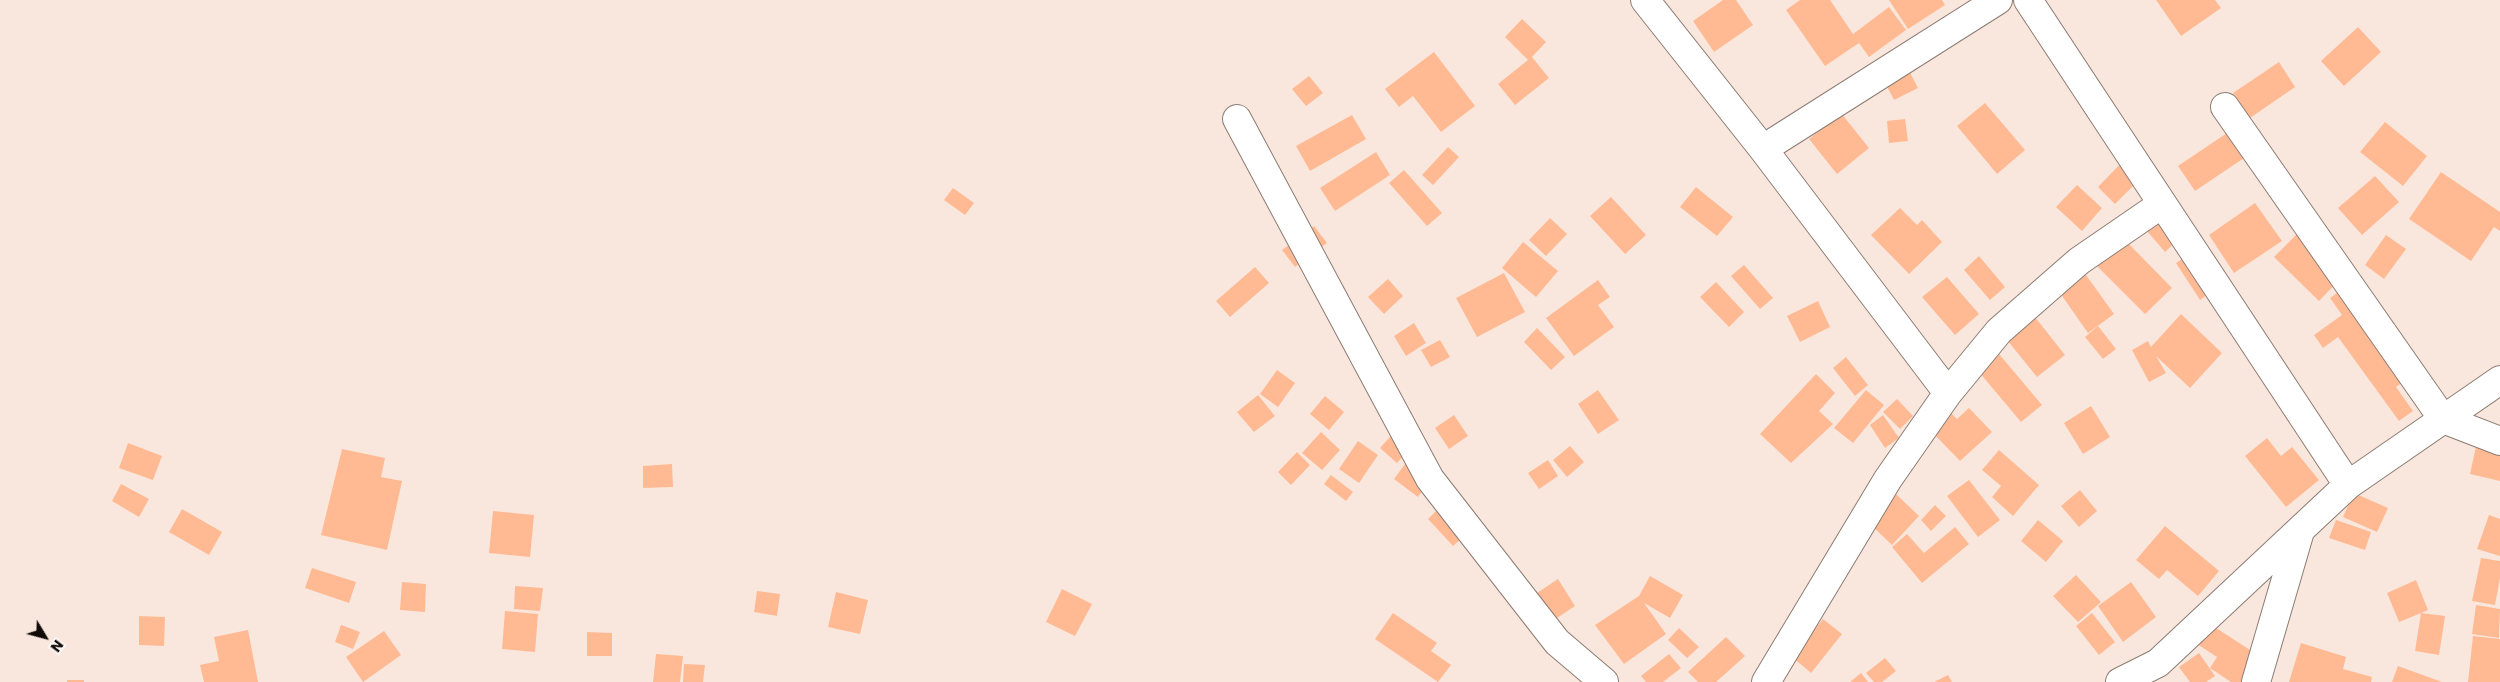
<!DOCTYPE html>
<html>
<head>
<meta charset="utf-8">
<style>
	body { margin:0 }
	#map { position:relative; width:2500px; height:682px; overflow:hidden; background:#f9e7dd; font-family:Poppins,sans-serif }
	canvas { display:block }
	.north { position:absolute; left:20px; top:612px; width:50px; height:50px; -webkit-text-stroke:4px #fef7f3; paint-order:stroke; rotate:127deg; font-size:14px; font-weight:700; line-height:20px; text-align:center; color:#110b08 }
	.north::after { content:''; display:block; margin:auto; width:18px; height:22px; background:#110b08; clip-path:polygon(50% 0,100% 100%,50% 72%,0 100%) }
</style>
</head>
<body>
<div id="map">
<canvas width="2500" height="682"></canvas>
<div class="north">N</div>
</div>
<script>
const g = document.querySelector('canvas').getContext('2d');
g.lineJoin = 'round';
function fillPath(path, color) { g.fillStyle = color; g.fill(path, 'evenodd'); }
const shape = rows => new Path2D(rows.map(r => 'M' + r).join(''));
function trace(path, color, width, dash) { g.strokeStyle = color; g.lineWidth = width; g.lineCap = dash ? 'butt' : 'round'; g.setLineDash(dash || []); g.stroke(path); }
fillPath(shape([
	[1723,0,1736,0,1753,25,1714,52,1693,21],
	[1800,0,1830,0,1853,34,1889,7,1906,30,1869,57,1859,43,1825,66,1786,10],
	[1889,0,1942,0,1945,5,1908,29],
	[2156,0,2215,0,2221,8,2181,36],
	[1522,19,1546,42,1532,57,1549,78,1515,105,1498,84,1528,60,1505,37],
	[2358,27,2381,52,2344,86,2321,61],
	[1434,52,1475,106,1441,132,1413,96,1399,107,1385,89],
	[2279,62,2295,87,2250,118,2233,93],
	[1907,67,1918,88,1894,100,1883,79],
	[1309,76,1323,93,1306,106,1292,89],
	[1985,103,2025,150,1997,174,1957,126],
	[1841,113,1869,148,1837,174,1809,139],
	[1352,115,1366,139,1310,171,1296,146],
	[1905,119,1908,141,1889,143,1887,121],
	[2385,122,2427,156,2403,186,2360,152],
	[2230,131,2247,156,2195,191,2178,166],
	[1448,147,1459,157,1433,185,1422,175],
	[1376,152,1390,175,1335,211,1320,188],
	[2123,161,2140,179,2115,204,2098,187],
	[1404,170,1442,213,1427,226,1389,183],
	[2441,172,2500,212,2500,231,2494,227,2471,261,2409,219],
	[2375,176,2399,202,2362,235,2338,208],
	[2077,185,2102,208,2082,231,2056,207],
	[1696,187,1733,217,1717,236,1680,207],
	[953,188,974,203,965,215,944,200],
	[1611,197,1646,235,1625,254,1590,216],
	[2255,203,2282,241,2234,273,2209,235],
	[1900,208,1917,225,1922,220,1942,242,1909,274,1871,235],
	[2162,216,2181,237,2165,252,2147,231],
	[1550,218,1567,234,1546,256,1529,240],
	[1314,226,1327,243,1295,267,1282,250],
	[2299,232,2344,275,2319,301,2274,257],
	[2386,235,2406,249,2384,279,2365,265],
	[2124,239,2172,288,2145,314,2097,266],
	[1523,242,1558,271,1536,297,1502,268],
	[2198,249,2221,285,2200,300,2176,263],
	[1979,256,2005,287,1990,300,1964,270],
	[1744,265,1773,298,1760,309,1731,276],
	[1255,267,1269,283,1230,317,1216,301],
	[1504,273,1525,312,1477,337,1456,298],
	[2086,275,2114,314,2088,333,2060,293],
	[1947,277,1979,314,1955,335,1922,297],
	[1388,279,1403,296,1384,314,1368,297],
	[1598,280,1610,297,1598,305,1614,327,1574,356,1546,318],
	[1716,282,1744,312,1729,327,1700,297],
	[2348,285,2414,374,2396,387,2413,411,2399,421,2338,337,2323,348,2314,335,2342,315,2330,298],
	[1818,301,1830,327,1800,342,1787,316],
	[2031,312,2065,355,2037,377,2003,335],
	[2181,314,2222,353,2190,388,2156,356,2166,373,2149,382,2132,350,2148,341,2151,347],
	[1414,323,1426,343,1406,356,1394,336],
	[2098,326,2116,349,2103,359,2085,337],
	[1537,328,1565,357,1551,370,1524,342],
	[1440,340,1450,357,1431,367,1421,350],
	[1989,342,2042,405,2021,422,1968,359],
	[1846,357,1868,385,1855,396,1833,368],
	[1277,370,1295,383,1278,407,1260,394],
	[1816,374,1835,393,1819,411,1833,424,1791,463,1760,434],
	[1598,390,1619,420,1598,434,1578,404],
	[1866,390,1884,405,1853,443,1834,428],
	[1258,395,1275,416,1254,432,1237,412],
	[1325,396,1344,412,1329,430,1310,414],
	[1897,399,1913,416,1900,429,1883,412],
	[2091,406,2110,437,2083,454,2064,423],
	[1969,408,1992,432,1960,461,1931,431,1950,412,1957,419],
	[1454,415,1468,436,1449,449,1435,428],
	[1883,415,1899,438,1885,448,1870,425],
	[1398,428,1415,443,1397,463,1380,448],
	[1321,432,1340,450,1322,470,1302,453],
	[2479,433,2500,437,2500,481,2470,474],
	[2267,438,2281,456,2292,447,2319,480,2286,507,2245,456],
	[1358,441,1378,455,1359,483,1339,469],
	[128,443,162,456,153,480,119,468],
	[1570,446,1584,462,1567,477,1553,460],
	[342,449,385,458,381,477,402,481,387,550,321,535],
	[1999,450,2039,485,2013,516,1992,497,2001,486,1982,470],
	[1297,452,1310,465,1291,485,1278,472],
	[1408,460,1432,477,1418,497,1394,479],
	[1548,460,1558,476,1539,489,1528,473],
	[672,464,673,487,643,488,643,466],
	[1331,475,1353,492,1346,501,1324,484],
	[1969,480,2000,520,1978,537,1947,496],
	[121,484,149,499,139,517,112,501],
	[2080,490,2097,511,2079,527,2061,506],
	[1895,493,1919,516,1892,545,1868,522],
	[2354,493,2388,508,2377,532,2343,517],
	[1445,502,1471,530,1453,546,1428,519],
	[1935,505,1946,516,1931,531,1921,520],
	[182,509,222,532,209,555,169,532],
	[493,511,534,515,530,557,489,553],
	[2489,515,2500,519,2500,556,2477,549],
	[2038,520,2063,541,2046,562,2021,541],
	[2336,520,2371,532,2365,550,2329,538],
	[2165,526,2219,571,2198,596,2167,570,2159,579,2136,560],
	[1955,527,1969,544,1922,583,1892,547,1907,534,1924,553],
	[2481,558,2500,561,2500,578,2495,605,2472,601],
	[312,568,356,582,349,603,305,588],
	[2076,575,2101,602,2078,622,2053,596],
	[1650,576,1683,595,1670,618,1644,603,1666,634,1624,664,1595,625,1639,596],
	[1558,579,1575,606,1554,620,1537,593],
	[2416,580,2428,610,2421,613,2445,616,2439,655,2415,651,2421,613,2399,622,2387,593],
	[402,582,426,584,425,612,400,610],
	[2131,582,2156,617,2123,642,2098,606],
	[515,586,543,588,540,611,514,609],
	[1062,589,1092,604,1075,636,1046,622],
	[757,591,780,594,777,616,754,612],
	[836,592,868,600,860,634,828,627],
	[2476,605,2500,609,2499,638,2472,634],
	[505,611,538,614,535,652,502,649],
	[1393,613,1437,643,1431,651,1451,665,1438,682,1375,639],
	[2092,613,2115,642,2099,655,2076,626],
	[139,616,165,617,164,646,139,645],
	[1823,619,1842,634,1811,673,1792,657],
	[2210,624,2264,659,2249,682,2231,682,2210,668,2217,657,2197,644],
	[341,625,360,632,353,649,335,642],
	[1679,628,1699,647,1687,658,1668,640],
	[248,630,258,682,204,682,200,665,219,661,214,637],
	[384,631,401,655,363,682,346,657],
	[587,632,612,633,612,656,587,656],
	[2473,636,2500,639,2500,682,2468,682],
	[1726,637,1745,656,1716,682,1698,682,1688,672],
	[2301,643,2346,657,2343,669,2372,677,2371,682,2289,682],
	[2199,653,2215,676,2206,682,2190,682,2179,667],
	[656,654,683,656,680,682,653,682],
	[1669,654,1681,668,1663,682,1646,682,1641,676],
	[1885,658,1896,671,1882,682,1874,682,1866,673],
	[684,664,705,665,703,682,683,682],
	[2398,666,2442,682,2392,682],
	[1861,673,1868,682,1850,682],
	[1948,675,1952,682,1934,682],
	[67,680,84,680,84,682,67,682]
]), '#ffba93');
const street = shape([
	[1645,0,1763,149,1948,393],
	[2028,0,2348,485],
	[2225,107,2443,419,2500,441],
	[1237,119,1430,479,1557,642,1604,682],
	[1763,149,1998,0],
	[1766,682,1888,479,1948,393,1999,331,2079,261,2162,204],
	[2120,682,2158,663,2348,485,2500,380],
	[2256,682,2300,531]
]);
trace(street, '#8c7c73', 30);
trace(street, '#fff', 28);
</script>
</body>
</html>
